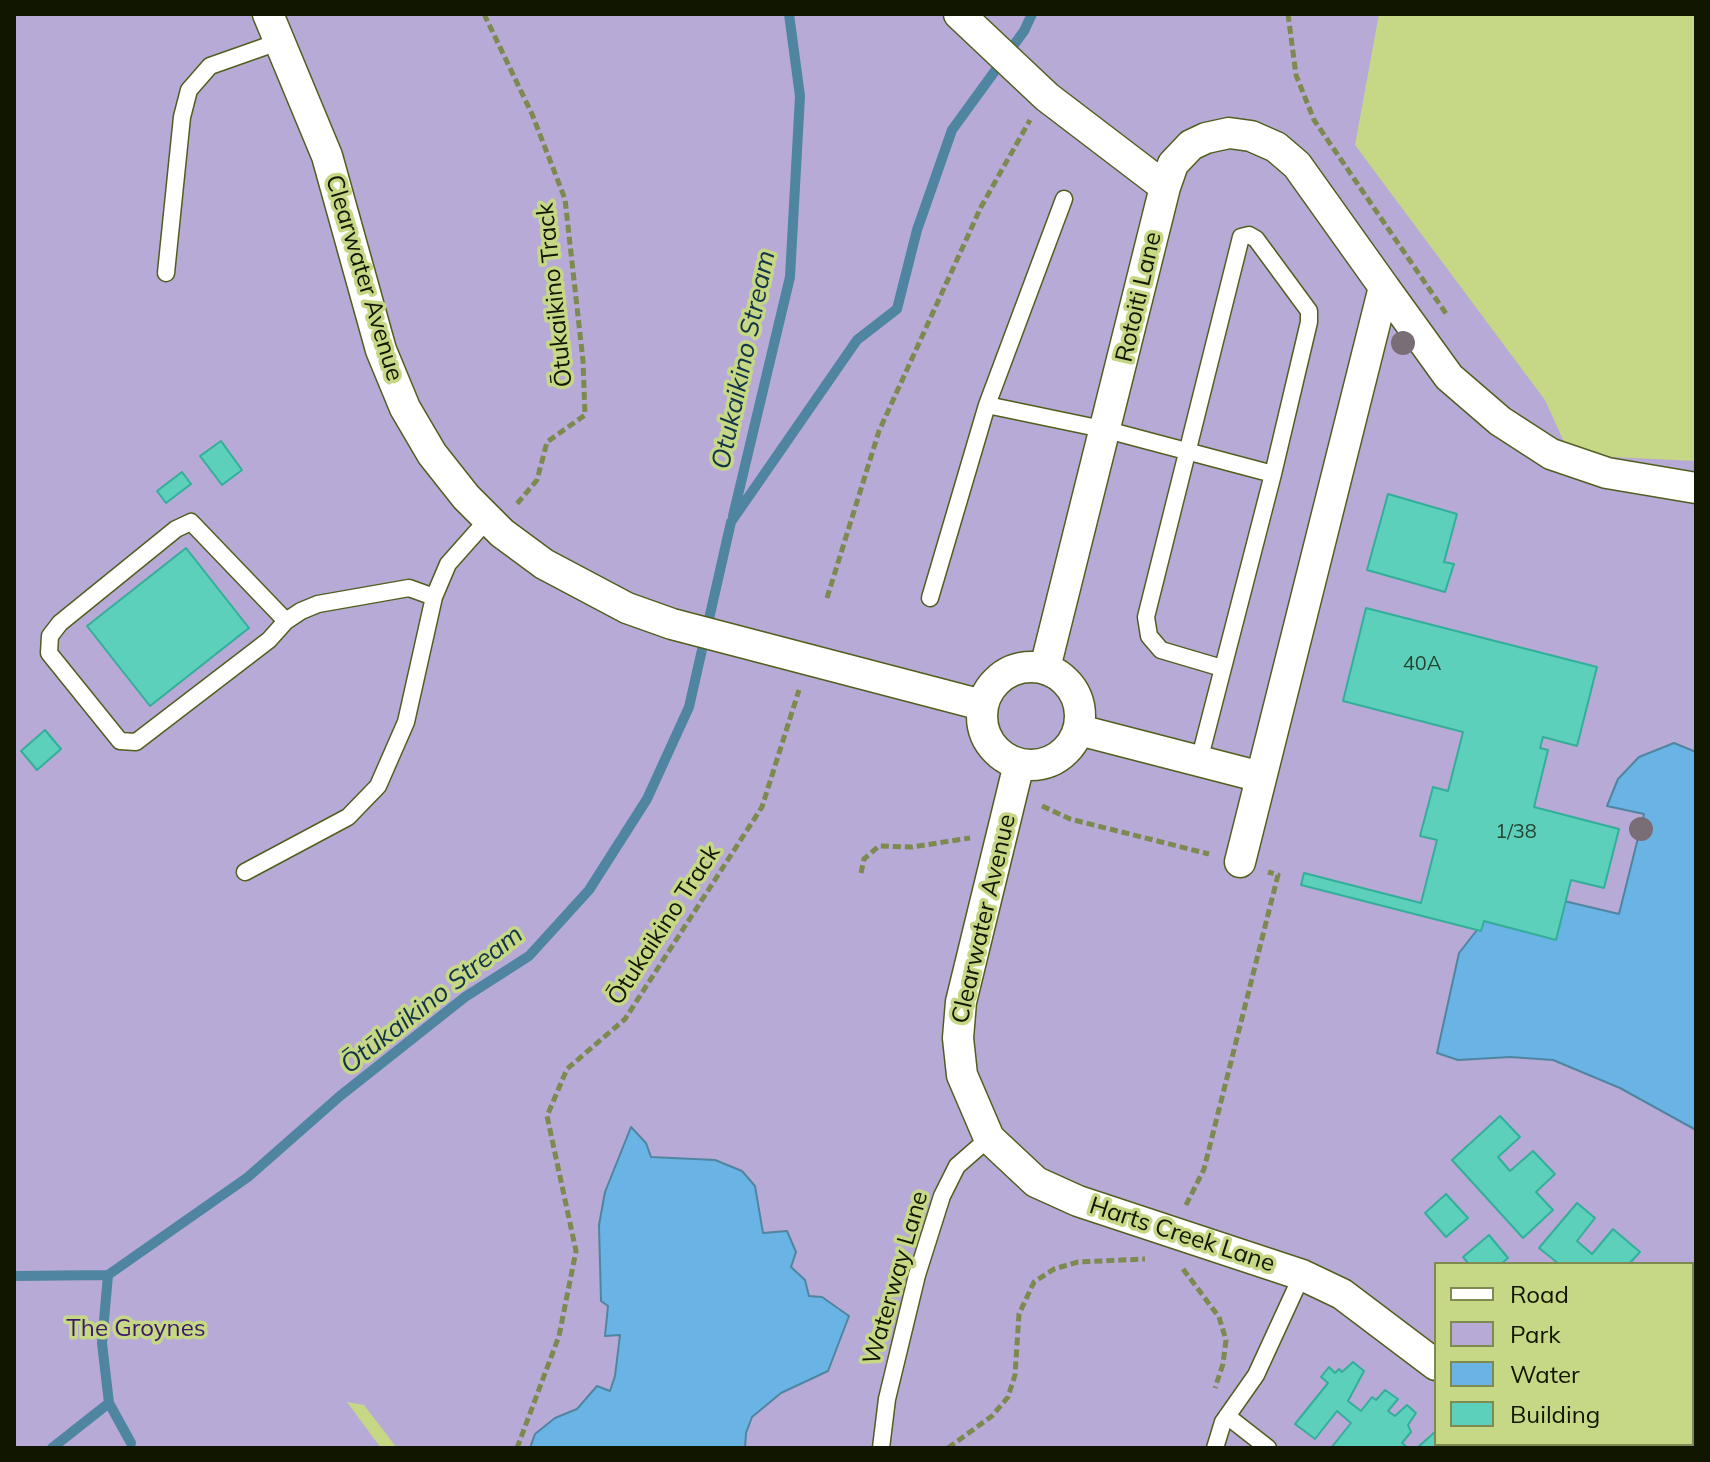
<!DOCTYPE html>
<html>
<head>
<meta charset="utf-8">
<style>
	body { margin:0 }
	#map { position:relative; width:1710px; height:1462px; overflow:hidden; background:#c6d885; font-family:Mulish,sans-serif }
	canvas { display:block }
	.frame { position:absolute; inset:0; border:16px solid #111600; pointer-events:none }
	.legend { position:absolute; left:1434px; top:1262px; width:260px; height:184px; box-sizing:border-box; background:#c6d885; border:2px solid #7e8a50; margin:0; padding:10px 14px; list-style:none; font-size:24px; color:#111600 }
	.legend li { display:flex; align-items:center; gap:16px; height:40px }
	.legend b { width:40px; border:2px solid #7e8a50 }
</style>
</head>
<body>
<div id="map">
<canvas width="1710" height="1462"></canvas>
<div class="frame"></div>
<ul class="legend">
<li><b style="height:10px;background:#fff"></b>Road</li>
<li><b style="height:22px;background:#b8aad7"></b>Park</li>
<li><b style="height:22px;background:#6ab4e5"></b>Water</li>
<li><b style="height:22px;background:#5dd0bb"></b>Building</li>
</ul>
</div>
<script>
const g = document.querySelector('canvas').getContext('2d');
g.lineJoin = 'round';
function fillPath(path, color) { g.fillStyle = color; g.fill(path, 'evenodd'); }
const shape = rows => new Path2D(rows.map(r => 'M' + r).join(''));
function trace(path, color, width, dash) { g.strokeStyle = color; g.lineWidth = width; g.lineCap = dash ? 'butt' : 'round'; g.setLineDash(dash || []); g.stroke(path); }
function label(font, color, halo, rows, align = 'center') {
  g.font = font + ' Mulish,sans-serif'; g.lineWidth = 7; g.setLineDash([]); g.textBaseline = 'middle'; g.strokeStyle = halo; g.fillStyle = color; for (const [text, x, y, turn = 0] of rows) {
    g.save(); g.translate(x, y); g.rotate((+turn || 0) * Math.PI / 180); g.textAlign = isNaN(turn) ? turn : align; if (halo) g.strokeText(text, 0, 0); g.fillText(text, 0, 0); g.restore();
  }
}
fillPath(shape([
	[14,14,1379,14,1355,145,1545,400,1570,455,1696,461,1696,1448,397,1448,364,1405,347,1402,381,1448,14,1448],
	[1436,1264,1692,1264,1692,1444,1436,1444]
]), '#b8aad7');
const water = shape([
	[1674,743,1696,752,1696,1130,1620,1088,1553,1060,1510,1057,1458,1060,1437,1053,1459,953,1484,921,1556,939,1564,901,1619,914,1644,814,1607,806,1618,779,1639,757,1674,743],
	[631,1127,646,1143,651,1157,715,1160,742,1171,755,1186,763,1233,787,1231,796,1252,791,1267,805,1280,809,1296,822,1297,849,1316,828,1371,781,1393,752,1417,746,1433,745,1448,530,1448,535,1434,555,1418,577,1409,597,1386,610,1391,615,1376,620,1335,605,1336,608,1306,601,1301,599,1225,605,1192,631,1127]
]);
fillPath(water, '#6ab4e5');
trace(water, '#4f85a0', 2);
trace(shape([
	[733,516,790,277,800,96,789,14],
	[108,1275,102,1343,109,1403,131,1443],
	[14,1276,108,1275,248,1177,340,1096,465,997,529,956,589,890,647,799,689,707,731,522,857,340,897,309,917,230,952,130,1024,31,1032,14],
	[52,1448,109,1403]
]), '#4f85a0', 10);
const building = shape([
	[221,441,242,470,222,485,200,456,221,441],
	[182,472,191,484,166,503,157,491,182,472],
	[1388,494,1457,514,1444,562,1454,564,1445,592,1367,570,1388,494],
	[186,548,249,628,150,706,87,626,186,548],
	[1366,608,1597,667,1577,746,1543,737,1540,748,1548,750,1534,807,1619,829,1604,888,1571,880,1556,940,1484,921,1481,931,1301,885,1304,873,1421,903,1437,840,1420,836,1433,787,1448,791,1463,732,1343,701,1366,608],
	[45,730,61,749,37,770,21,751,45,730],
	[1500,1116,1520,1137,1498,1157,1510,1171,1533,1151,1555,1174,1536,1192,1553,1210,1523,1238,1452,1160,1500,1116],
	[1446,1194,1468,1218,1446,1237,1425,1213,1446,1194],
	[1577,1203,1595,1218,1577,1241,1592,1254,1613,1229,1640,1252,1629,1264,1559,1264,1539,1248,1577,1203],
	[1489,1235,1508,1258,1501,1264,1469,1264,1463,1257,1489,1235],
	[1353,1362,1364,1371,1348,1401,1361,1411,1372,1397,1376,1400,1385,1390,1398,1399,1388,1411,1395,1416,1407,1405,1416,1413,1408,1425,1411,1432,1402,1443,1408,1448,1331,1448,1351,1423,1337,1411,1315,1439,1295,1424,1328,1383,1321,1377,1329,1367,1335,1373,1339,1369,1342,1372,1353,1362],
	[1436,1431,1436,1444,1449,1444,1446,1448,1417,1448,1436,1431]
]);
fillPath(building, '#5dd0bb');
trace(building, '#33ae99', 2);
const service = shape([
	[1064,199,987,405,1107,430,1273,474],
	[166,273,182,117,189,90,210,66,281,41],
	[930,598,987,405],
	[286,621,191,522,176,529,60,623,50,636,49,653,120,741,136,742,269,640,286,621,301,611,318,604,409,588,434,597],
	[1199,761,1273,474,1309,322,1309,311,1256,239,1249,235,1241,237,1146,617,1149,636,1161,650,1222,668],
	[245,872,348,817,378,786,406,722,434,597,448,564,488,519],
	[1227,1416,1268,1448],
	[881,1448,887,1399,917,1275,942,1196,957,1166,989,1138],
	[1215,1448,1223,1422,1256,1375,1302,1275]
]);
const minor = shape([
	[268,14,327,156,381,350,405,408,432,454,466,497,502,533,544,564,627,608,672,624,982,705],
	[959,14,1047,97,1165,187,1045,668],
	[1165,187,1173,164,1191,145,1206,138,1229,133,1251,136,1276,147,1297,165,1384,287,1240,862],
	[1384,287,1449,377,1500,421,1551,454,1607,473,1696,488],
	'982 716a49 49 0 1 1 98 0a49 49 0 1 1-98 0Z',
	[1079,730,1261,777],
	[1019,764,961,1002,958,1038,962,1075,989,1138,1036,1182,1078,1201,1302,1275,1342,1294,1436,1365],
	[1534,1444,1539,1448]
]);
trace(service, '#525e1e', 19);
trace(minor, '#525e1e', 33);
trace(shape([
	[484,14,532,114,565,199,583,361,585,415,547,442,537,480,516,505],
	[1288,14,1296,75,1314,120,1447,315],
	[827,598,879,431,981,207,1030,120],
	[1042,806,1070,819,1209,854],
	[861,873,864,859,879,846,912,847,970,838],
	[1186,1205,1204,1169,1278,875,1268,872],
	[1183,1269,1219,1317,1226,1340,1223,1364,1215,1388],
	[517,1448,559,1336,576,1251,547,1116,567,1069,625,1019,762,807,799,690],
	[948,1448,992,1416,1008,1397,1015,1375,1019,1314,1034,1282,1054,1269,1078,1262,1145,1259]
]), '#7c894f', 5, [8, 4]);
trace(service, '#fff', 16);
trace(minor, '#fff', 30);
g.fillStyle = '#7a6e76';
for (const [x, y] of [
	[1403,343],
	[1641,829]
]) { g.beginPath(); g.arc(x, y, 12, 0, 2 * Math.PI); g.fill(); }
label('20px', '#24442f', null, [
	["40A",1422,664],
	["1/38",1516,832]
]);
label('24px', '#111600', '#c6d885', [
	["Clearwater Avenue",364,278,73],
	["Ōtukaikino Track",555,295,-96],
	["Rotoiti Lane",1139,297,-77],
	["Clearwater Avenue",984,919,-77],
	["Ōtukaikino Track",664,925,-57],
	["Harts Creek Lane",1182,1235,18],
	["Waterway Lane",896,1278,-74]
]);
label('24px', '#3c1869', '#c6d885', [
	["The Groynes",136,1329]
]);
label('italic 26px', '#133448', '#c6d885', [
	["Otukaikino Stream",744,360,-78],
	["Ōtūkaikino Stream",432,1000,-38]
]);
</script>
</body>
</html>
